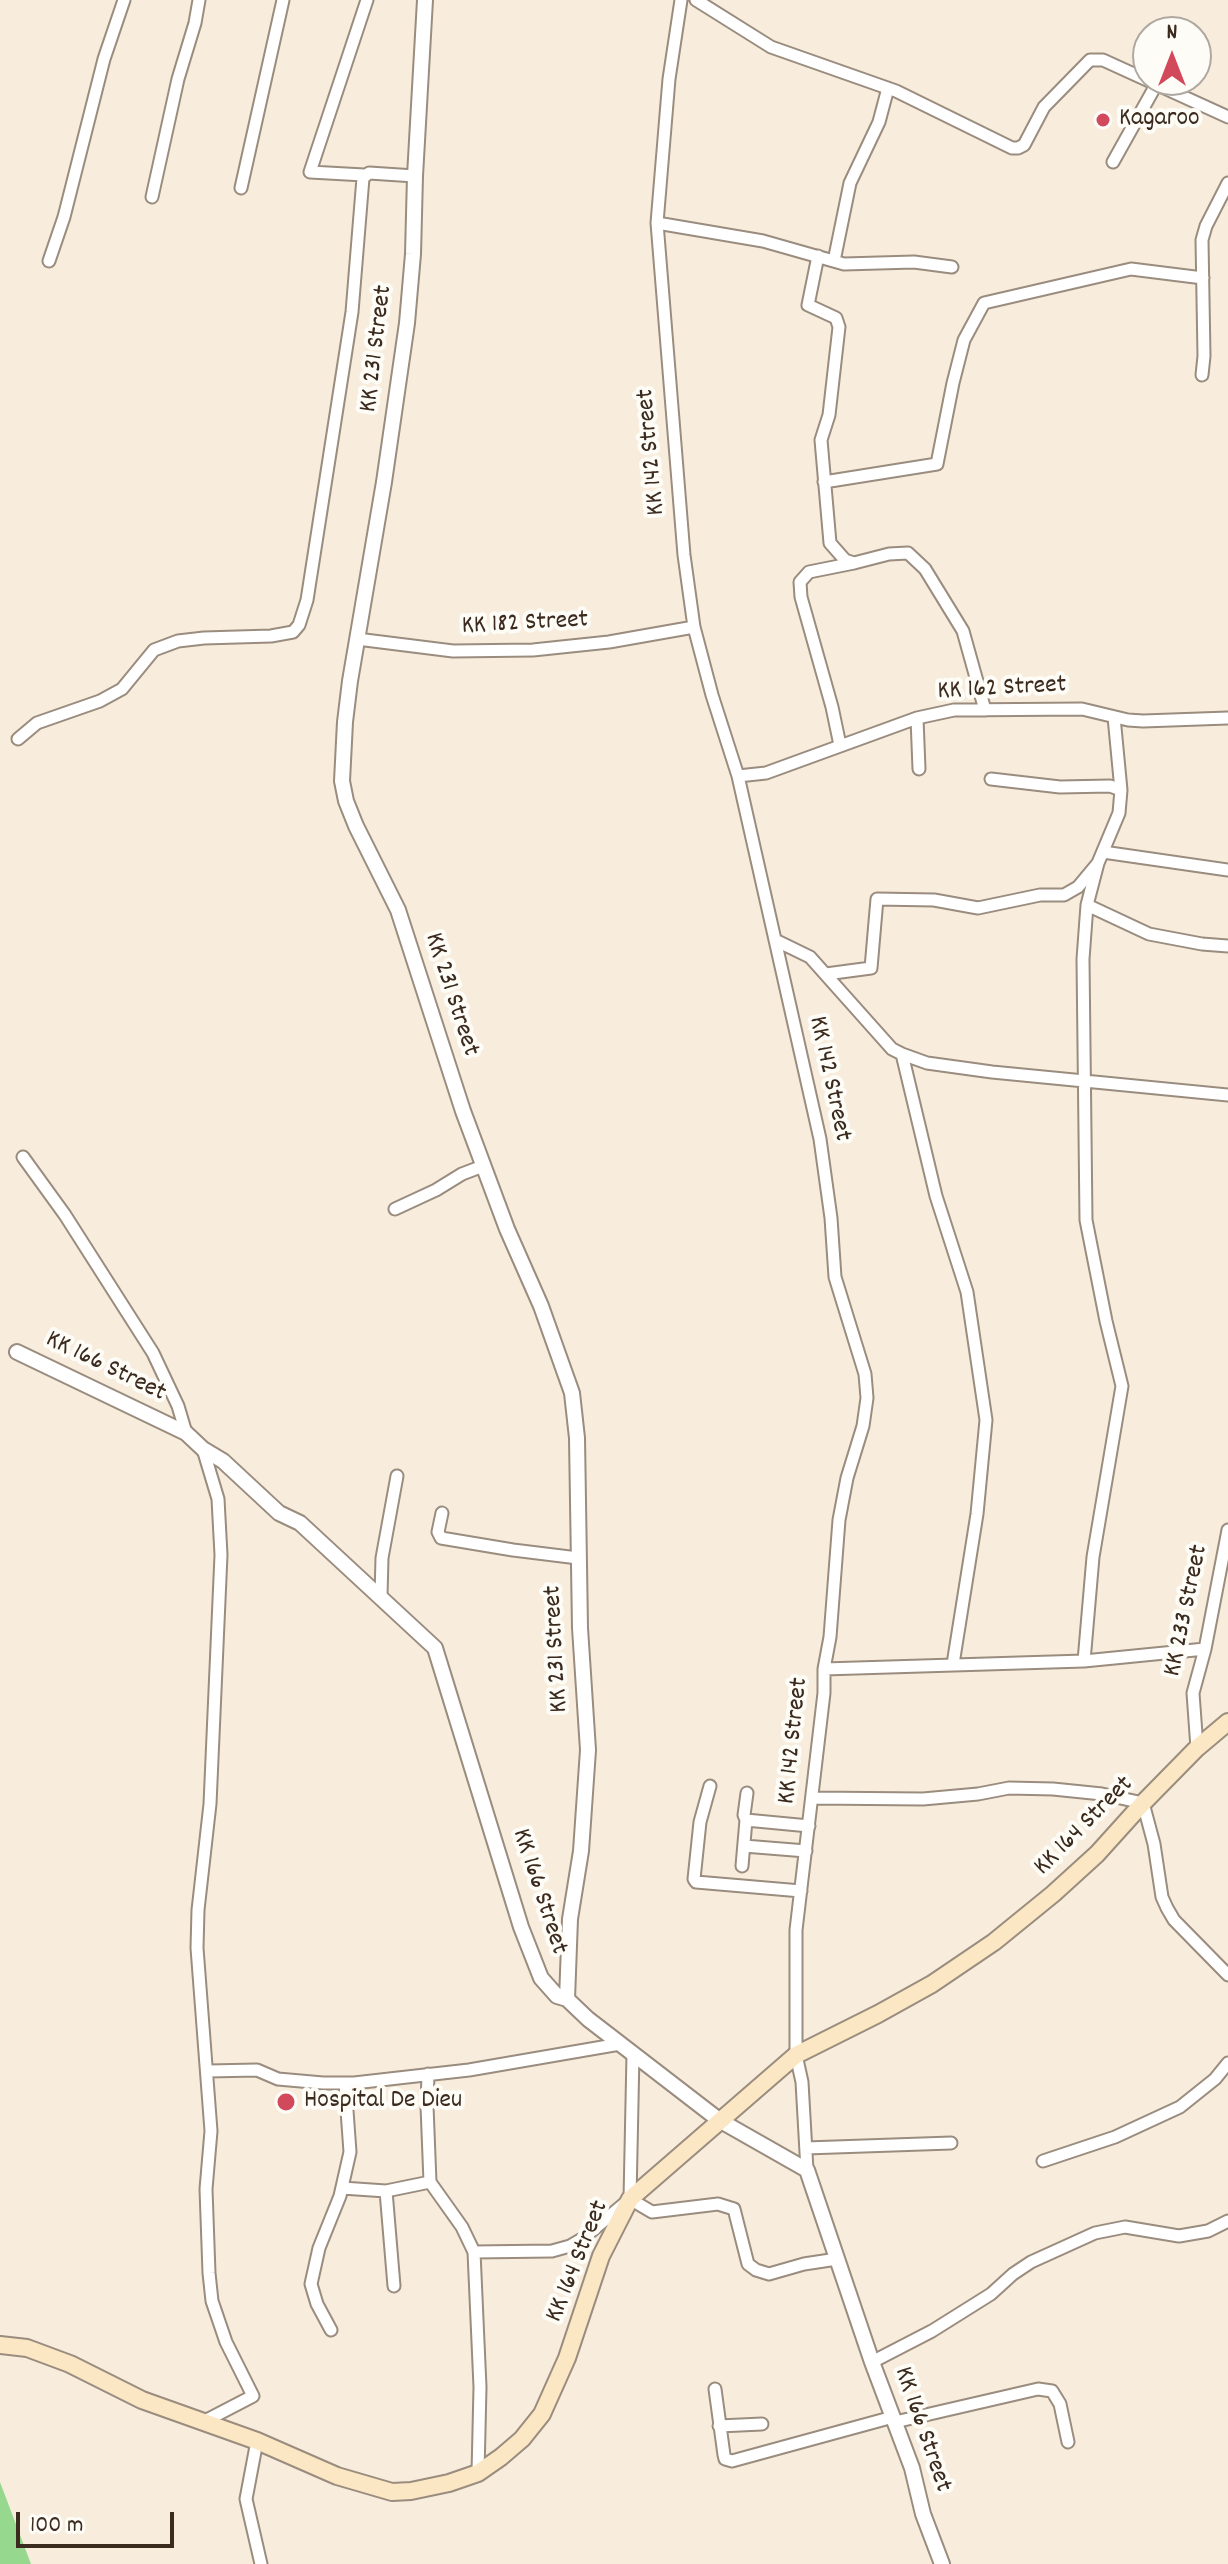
<!DOCTYPE html>
<html>
<head>
<meta charset="utf-8">
<style>
	body { margin:0 }
	#map { position:relative; width:1228px; height:2564px; overflow:hidden; background:#f8eddd; font-family:Dekko,sans-serif }
	canvas { display:block }
	.north { position:absolute; left:1132px; top:16px; width:80px; height:80px; box-sizing:border-box; background:#fdfcf7; border:2px solid #afa8a0; border-radius:50%; rotate:0deg; font-size:22px; font-weight:700; line-height:32px; text-align:center; color:#3b2a1e }
	.north::after { content:''; display:block; margin:auto; width:28px; height:36px; background:#d1495b; clip-path:polygon(50% 0,100% 100%,50% 72%,0 100%) }
	.scale { position:absolute; left:16px; top:2512px; width:158px; height:36px; box-sizing:border-box; border:4px solid #3b2a1e; border-top:0; padding-left:10px; font-size:24px; line-height:28px; white-space:nowrap; color:#3b2a1e; -webkit-text-stroke:6px #fdfcf7; paint-order:stroke }
</style>
</head>
<body>
<div id="map">
<canvas width="1228" height="2564"></canvas>
<div class="north">N</div>
<div class="scale">100 m</div>
</div>
<script>
const g = document.querySelector('canvas').getContext('2d');
g.lineJoin = 'round';
function fillPath(path, color) { g.fillStyle = color; g.fill(path, 'evenodd'); }
const shape = rows => new Path2D(rows.map(r => 'M' + r).join(''));
function trace(path, color, width, dash) { g.strokeStyle = color; g.lineWidth = width; g.lineCap = dash ? 'butt' : 'round'; g.setLineDash(dash || []); g.stroke(path); }
function label(font, color, halo, rows, align = 'center') {
  g.font = font + ' Dekko,sans-serif'; g.lineWidth = 8; g.setLineDash([]); g.textBaseline = 'middle'; g.strokeStyle = halo; g.fillStyle = color; for (const [text, x, y, turn = 0] of rows) {
    g.save(); g.translate(x, y); g.rotate((+turn || 0) * Math.PI / 180); g.textAlign = isNaN(turn) ? turn : align; if (halo) g.strokeText(text, 0, 0); g.fillText(text, 0, 0); g.restore();
  }
}
fillPath(shape([
	[0,2482,31,2564,0,2564]
]), '#97d88f');
const minor = shape([
	[681,0,669,79,657,223,684,555,694,627,712,695,738,776,820,1139,831,1218,835,1277,865,1374,867,1398,863,1426,847,1478,839,1520,830,1637,824,1669,824,1693,796,1930,796,2055,802,2082,807,2170],
	[696,0,771,47,896,91,1012,148,1018,148,1024,145,1044,107,1090,60,1103,60,1228,117],
	[1113,162,1156,85],
	[364,175,310,172,367,0],
	[241,188,283,0],
	[152,197,178,79,195,23,199,0],
	[657,223,763,241,844,264,914,262,952,267],
	[818,256,808,305,836,318,839,327,829,415,821,440,830,543,845,560,854,563,889,554,908,553,925,569,963,631,985,710],
	[49,261,64,217,104,59,124,0],
	[834,261,850,183,879,122,888,88],
	[1202,375,1204,356,1202,240,1206,226,1228,183],
	[824,482,937,464,953,383,964,340,984,303,1131,269,1203,278],
	[357,639,453,651,533,650,609,642,694,627],
	[917,718,919,769],
	[18,739,37,723,100,701,122,689,154,650,178,641,204,638,271,636,293,632,299,625,307,600,352,312,363,178,369,173,415,176],
	[840,745,832,707,801,597,800,582,809,572,854,563],
	[738,776,766,773,917,718,954,710,1082,709,1128,720,1143,721,1228,718],
	[991,779,1060,787,1110,786,1121,790],
	[1103,852,1228,870],
	[1087,905,1149,934,1202,944,1228,946],
	[775,940,810,957,892,1049,902,1054,927,1063,992,1072,1228,1095],
	[826,974,871,968,877,899,934,900,978,908,1040,895,1064,895,1078,887,1098,863,1119,813,1121,790,1114,717],
	[902,1054,936,1196,967,1292,986,1420,977,1514,953,1664],
	[23,1157,65,1215,153,1353,178,1406,186,1433],
	[395,1209,436,1190,462,1174,483,1166],
	[203,1449,218,1499,221,1555,210,1804,198,1910,197,1948,211,2131,206,2189,209,2273,212,2301,226,2342,253,2396,203,2422],
	[442,1513,438,1532,441,1538,513,1550,578,1558],
	[381,1596,382,1558,397,1476],
	[1084,1661,1093,1557,1122,1386,1106,1321,1086,1220,1083,959,1087,905,1098,863],
	[824,1669,1084,1661,1205,1649],
	[1197,1748,1193,1693,1205,1649,1228,1530],
	[710,1786,700,1822,694,1879,696,1882,801,1891],
	[747,1793,744,1815,746,1820,809,1826],
	[813,1798,923,1799,978,1794,1009,1788,1053,1789,1102,1794,1143,1803,1154,1844,1162,1897,1167,1908,1174,1920,1228,1975],
	[744,1846,806,1851],
	[742,1866,746,1820],
	[208,2071,257,2070,278,2079,323,2083,354,2083,469,2070,620,2044],
	[428,2074,427,2106,430,2182,462,2227,474,2252,480,2387,478,2473],
	[806,2148,951,2143],
	[1043,2161,1115,2137,1180,2107,1215,2079,1228,2063],
	[342,2188,386,2191],
	[630,2199,652,2212,718,2204,734,2209,748,2264,756,2270,769,2274,804,2264,837,2259],
	[474,2252,552,2251,570,2246,582,2239,630,2199,633,2054],
	[394,2286,386,2191,430,2182],
	[331,2330,317,2304,311,2284,319,2248,340,2196,350,2152,345,2083],
	[872,2362,932,2331,991,2294,1013,2274,1031,2262,1095,2233,1125,2227,1179,2236,1208,2231,1228,2221],
	[715,2389,724,2455,725,2459,732,2461,893,2417],
	[895,2422,1038,2389,1052,2391,1060,2404,1068,2442],
	[719,2426,762,2424],
	[257,2441,246,2499,261,2564]
]);
const tertiary = shape([
	[425,0,415,176,413,254,407,323,384,482,350,681,345,722,342,781,346,801,356,826,398,910,463,1111,507,1229,541,1306,572,1393,577,1438,580,1628,588,1750,581,1851,570,1919,567,1999],
	[17,1352,186,1433,203,1449,223,1461,279,1513,300,1523,435,1648,521,1927,541,1978,557,1996,567,1999,588,2019,719,2120,807,2170,872,2362,912,2468,923,2514,942,2564]
]);
const secondary = shape([
	[0,2345,27,2348,70,2364,142,2400,257,2441,337,2476,392,2492,411,2491,449,2483,478,2473,501,2457,522,2439,542,2414,567,2358,601,2256,630,2199,796,2055,878,2014,932,1984,994,1942,1053,1894,1097,1854,1143,1803,1197,1748,1228,1722]
]);
trace(minor, '#9a8c7e', 15);
trace(tertiary, '#9a8c7e', 18);
trace(secondary, '#9a8c7e', 20);
trace(minor, '#fff', 11);
trace(tertiary, '#fff', 14);
trace(secondary, '#fbe7c3', 16);
for (const [x, y, r, color] of [
	[1103,120,8,"#d1495b"],
	[286,2102,10,"#d1495b"]
]) { const dot = new Path2D(); dot.arc(x, y, r, 0, 2 * Math.PI); g.fillStyle = color; g.fill(dot); trace(dot, '#fdfcf7', 3); }
label('26px', '#3b2a1e', '#fdfcf7', [
	["Kagaroo",1119,120],
	["Hospital De Dieu",304,2102]
], 'left');
label('26px', '#3b2a1e', '#fdfcf7', [
	["KK 231 Street",378,349,-83],
	["KK 142 Street",653,452,-95],
	["KK 182 Street",525,625,-3],
	["KK 162 Street",1002,690,-3],
	["KK 231 Street",450,995,72],
	["KK 142 Street",828,1079,78],
	["KK 166 Street",105,1368,26],
	["KK 233 Street",1188,1611,-78],
	["KK 231 Street",558,1649,-93],
	["KK 142 Street",795,1741,-84],
	["KK 164 Street",1085,1827,-45],
	["KK 166 Street",538,1892,72],
	["KK 164 Street",579,2262,-68],
	["KK 166 Street",921,2430,71]
]);
</script>
</body>
</html>
